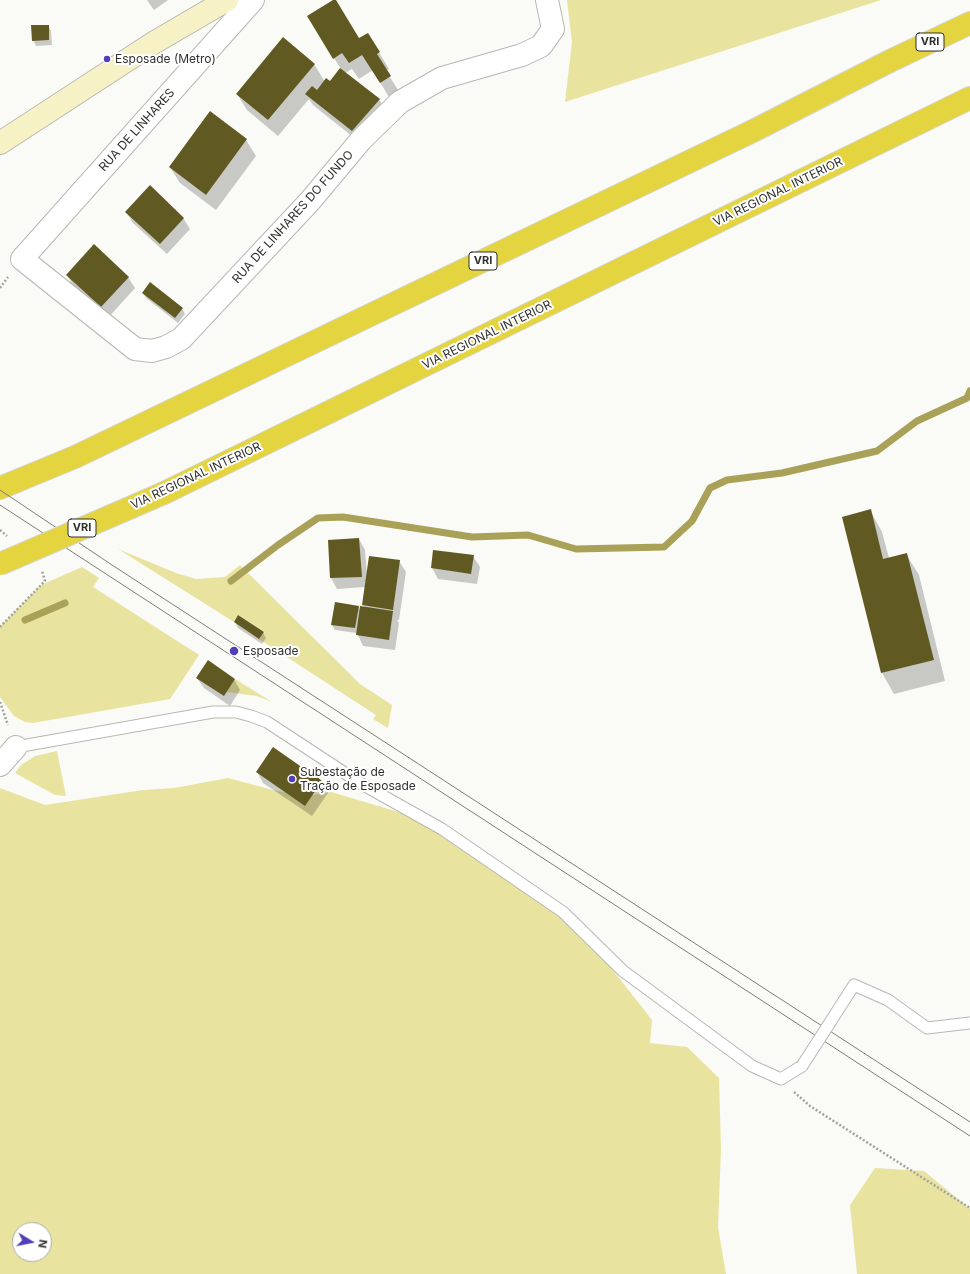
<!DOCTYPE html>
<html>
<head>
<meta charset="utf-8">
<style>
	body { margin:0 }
	#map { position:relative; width:970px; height:1274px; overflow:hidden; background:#fafaf6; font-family:Inter,sans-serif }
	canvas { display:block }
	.north { position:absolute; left:12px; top:1222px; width:40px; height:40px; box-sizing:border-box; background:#fff; border:1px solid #acacab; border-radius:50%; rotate:100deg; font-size:11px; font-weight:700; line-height:16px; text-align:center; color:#30302e }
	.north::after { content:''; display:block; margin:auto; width:14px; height:18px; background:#503fb6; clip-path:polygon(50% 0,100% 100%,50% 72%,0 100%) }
</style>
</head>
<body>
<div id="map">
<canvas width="970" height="1274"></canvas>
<div class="north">N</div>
</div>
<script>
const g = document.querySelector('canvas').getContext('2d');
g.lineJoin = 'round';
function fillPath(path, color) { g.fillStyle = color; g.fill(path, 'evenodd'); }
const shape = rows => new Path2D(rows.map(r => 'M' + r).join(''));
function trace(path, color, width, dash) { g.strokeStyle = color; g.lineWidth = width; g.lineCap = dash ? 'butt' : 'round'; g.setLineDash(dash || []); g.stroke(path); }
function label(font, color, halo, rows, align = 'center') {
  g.font = font + ' Inter,sans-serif'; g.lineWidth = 4; g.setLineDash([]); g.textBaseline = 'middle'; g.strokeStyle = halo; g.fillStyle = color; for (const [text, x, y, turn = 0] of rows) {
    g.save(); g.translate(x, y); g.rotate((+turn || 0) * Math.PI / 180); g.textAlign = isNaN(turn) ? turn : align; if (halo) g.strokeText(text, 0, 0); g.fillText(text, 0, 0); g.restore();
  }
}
fillPath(shape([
	[567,0,881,0,565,102,572,42],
	[118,549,176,573,196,579,225,577,240,565,360,684,392,705,388,728,373,719,376,715,259,639,264,632,238,615,234,622],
	[82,567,99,578,93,587,199,655,170,699,33,723,25,722,14,716,0,697,0,627,41,585],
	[235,679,272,702,257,696,226,692],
	[57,751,66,796,55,795,15,773,21,765,35,756],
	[228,778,273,790,305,796,331,792,412,816,522,877,594,946,652,1020,650,1043,687,1047,719,1078,721,1149,718,1227,726,1274,0,1274,0,788,45,805,143,790,174,788],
	[20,1230,44,1230,44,1254,20,1254],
	[875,1168,924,1171,970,1209,970,1274,857,1274,850,1205]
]), '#e9e3a0');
fillPath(shape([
	[147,0,168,0,154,10],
	[335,0,359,39,368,34,389,69,386,71,400,93,390,99,373,70,359,79,352,69,345,73,379,99,385,110,358,141,313,105,309,99,278,136,247,110,237,94,314,64,325,82,330,82,341,69,318,33],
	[48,26,51,31,52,45,36,46,33,40],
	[246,140,256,156,216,210,180,183,170,167],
	[126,212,183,218,190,229,167,254,133,223],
	[67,275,128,277,135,288,108,318,73,286],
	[143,293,182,309,185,314,178,323,146,298],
	[870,510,882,532,889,558,906,554,919,575,945,681,894,694,882,673,843,517],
	[359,539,365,550,367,574,399,561,406,572,399,620,397,620,399,623,395,650,363,646,357,633,335,630,332,625,358,607,361,611,365,608,363,605,365,587,337,589,331,578,329,541],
	[434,552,473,556,480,567,477,584,438,579,432,568],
	[235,622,263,633,266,638,262,644,238,628],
	[197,678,234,679,240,690,230,706,204,688],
	[305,768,322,782,328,793,312,816,263,783,257,772,303,770]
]), '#0003');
trace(shape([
	[231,581,278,545,318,518,343,517,472,537,528,535,576,549,664,547,692,521,710,488,727,480,782,473,877,451,917,421,967,398,970,391],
	[25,620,65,603]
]), '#a9a157', 7);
fillPath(shape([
	[333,0,336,0,359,38,368,33,380,52,377,54,391,76,380,83,362,55,349,63,342,53,333,59,307,16],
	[31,25,49,25,49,40,32,41],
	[283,37,315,64,268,120,236,94],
	[340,68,380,99,352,131,305,94,312,86,317,90,326,78,330,81],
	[210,111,247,139,206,195,169,167],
	[150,185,184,218,160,244,125,212],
	[94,244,129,277,101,307,66,275],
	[150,282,183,308,175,318,142,293],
	[871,509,883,559,907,553,934,660,881,673,842,517],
	[359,538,362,577,330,578,328,540],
	[433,550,474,555,471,574,431,568],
	[369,556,400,560,393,610,362,605],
	[335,602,359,606,355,628,331,625],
	[360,606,393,611,389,640,356,635],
	[238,615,264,632,259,639,234,622],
	[208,660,235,679,224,696,196,678],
	[273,747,303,768,304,766,322,781,305,806,256,772]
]), '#605a22');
const service = shape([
	[16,747,213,712,236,712,251,716,267,722,360,783,442,829,563,912,623,971,752,1066,781,1079,802,1066],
	[847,996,854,985,888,1000,927,1028,970,1023]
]);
const minor = shape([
	[253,0,22,259,135,349,152,351,166,347,181,339,310,201,361,140,400,102,442,78,522,55,541,46,553,29,547,0],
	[0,765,16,747]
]);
const secondary = shape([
	[0,143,155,42,227,0]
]);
const motorway = shape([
	[0,488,75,457,755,130,890,61,970,23],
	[164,493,970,98]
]);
trace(service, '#b8b7b4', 13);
trace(minor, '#b8b7b4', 24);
trace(secondary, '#b8b7b4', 24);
trace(motorway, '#d6d6d5', 24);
trace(shape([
	[0,288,8,277],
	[0,530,7,536],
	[0,627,45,581,42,571],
	[0,702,8,725],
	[794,1092,810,1106,970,1208]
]), '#a2a29f', 2.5, [2, 2]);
trace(service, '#fff', 11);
trace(minor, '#fff', 22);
trace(secondary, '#f7f2c5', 22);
trace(motorway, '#e4d43f', 22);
trace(shape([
	[0,490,112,565,970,1122],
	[0,505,970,1136]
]), '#7d7d7a', 1);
const serviceBridge = shape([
	[802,1066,847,996]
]);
const motorwayBridge = shape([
	[0,564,164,493]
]);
trace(serviceBridge, '#b8b7b4', 13, []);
trace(motorwayBridge, '#d6d6d5', 24, []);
trace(serviceBridge, '#fff', 11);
trace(motorwayBridge, '#e4d43f', 22);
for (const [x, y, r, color] of [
	[107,59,4,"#503fb6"],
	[234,651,5,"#503fb6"],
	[292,779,4,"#503fb6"]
]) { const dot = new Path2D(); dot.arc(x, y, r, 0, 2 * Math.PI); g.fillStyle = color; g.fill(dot); trace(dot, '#fff', 1.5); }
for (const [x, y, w] of [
	[930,42,28],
	[483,261,28],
	[82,528,28]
]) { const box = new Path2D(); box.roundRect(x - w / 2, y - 9, w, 18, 3); g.fillStyle = '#fff'; g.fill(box); trace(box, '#30302e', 1); }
label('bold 11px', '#30302e', null, [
	["VRI",930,42],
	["VRI",483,261],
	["VRI",82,528]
]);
label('12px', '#30302e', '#fff', [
	["Esposade (Metro)",115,59],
	["Esposade",243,651],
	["Subestação de",300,772],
	["Tração de Esposade",300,786]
], 'left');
label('12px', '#30302e', '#fff', [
	["RUA DE LINHARES",137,130,-48],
	["VIA REGIONAL INTERIOR",778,192,-26],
	["RUA DE LINHARES DO FUNDO",293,217,-48],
	["VIA REGIONAL INTERIOR",487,335,-26],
	["VIA REGIONAL INTERIOR",196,476,-25]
]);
</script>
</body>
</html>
